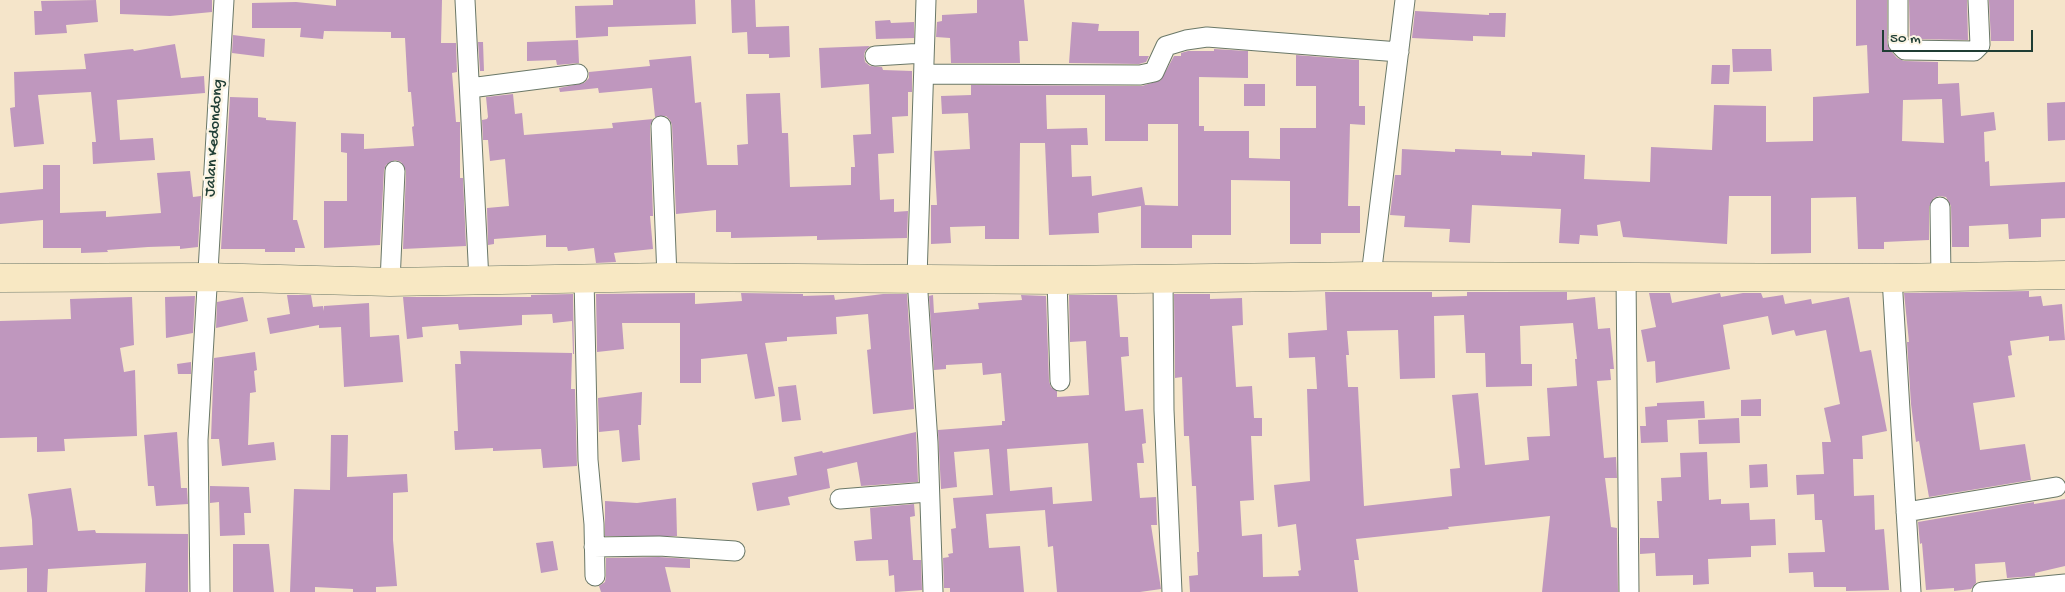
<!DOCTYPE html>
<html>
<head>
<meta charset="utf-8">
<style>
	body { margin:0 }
	#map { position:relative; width:2065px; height:592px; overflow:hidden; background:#f5e5ca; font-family:"Gochi Hand",sans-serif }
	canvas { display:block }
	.scale { position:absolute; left:1882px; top:30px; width:151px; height:22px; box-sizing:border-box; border:2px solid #1f3d34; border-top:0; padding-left:6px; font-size:15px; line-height:18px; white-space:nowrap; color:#1f3d34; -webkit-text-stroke:4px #fcf5e5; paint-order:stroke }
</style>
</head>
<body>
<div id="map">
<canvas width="2065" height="592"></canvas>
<div class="scale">50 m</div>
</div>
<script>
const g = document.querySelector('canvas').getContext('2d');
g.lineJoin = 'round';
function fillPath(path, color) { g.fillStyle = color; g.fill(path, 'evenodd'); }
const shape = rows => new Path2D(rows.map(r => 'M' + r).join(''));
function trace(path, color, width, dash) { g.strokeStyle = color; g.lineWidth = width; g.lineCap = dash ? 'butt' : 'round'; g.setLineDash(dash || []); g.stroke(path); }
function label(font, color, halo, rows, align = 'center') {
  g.font = font + ' "Gochi Hand",sans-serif'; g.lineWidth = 5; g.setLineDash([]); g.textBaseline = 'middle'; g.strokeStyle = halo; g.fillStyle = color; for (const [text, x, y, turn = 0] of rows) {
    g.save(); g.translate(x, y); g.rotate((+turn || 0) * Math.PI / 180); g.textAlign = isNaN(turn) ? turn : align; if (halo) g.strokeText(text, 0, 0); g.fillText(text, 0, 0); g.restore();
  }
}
fillPath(shape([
	[96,0,98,22,66,25,67,33,35,35,34,11,42,11,41,1],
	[120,0,212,0,212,12,170,16,120,14],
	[336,0,442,0,441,43,456,43,457,72,452,73,456,122,460,122,460,178,463,178,466,246,403,249,406,171,401,162,395,160,386,165,384,170,380,245,324,248,324,201,347,201,347,153,341,152,341,133,364,134,364,149,414,146,412,127,414,126,411,92,408,92,405,38,391,38,391,32,324,31,323,39,300,37,301,28,252,28,252,3,296,2,336,6],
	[613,0,695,0,696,24,608,27,608,36,576,38,575,6,613,5],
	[731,0,755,0,756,27,789,26,790,57,769,58,769,54,748,54,747,32,732,33],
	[977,0,1024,0,1028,41,1019,41,1020,63,951,63,950,38,936,37,937,22,942,21,942,15,977,13],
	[1856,0,1887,0,1887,43,1890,50,1897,58,1904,61,1938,62,1938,84,1959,83,1961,116,1994,112,1996,130,1984,132,1985,162,1989,161,1990,186,2065,182,2065,218,2041,219,2041,237,2026,238,2009,239,2008,224,1969,226,1969,247,1952,247,1951,206,1946,197,1939,196,1934,198,1929,207,1929,240,1884,242,1884,249,1858,249,1856,197,1811,198,1811,253,1771,254,1771,196,1729,196,1727,244,1623,237,1620,221,1597,225,1598,236,1580,235,1579,244,1559,243,1561,209,1472,205,1470,243,1449,242,1450,229,1404,227,1405,216,1390,215,1395,175,1401,175,1402,149,1455,152,1455,149,1501,151,1501,155,1532,156,1532,152,1585,155,1584,179,1650,182,1651,147,1712,150,1714,105,1766,106,1766,142,1813,141,1813,97,1869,93,1867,45,1856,46],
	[1942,99,1944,143,1902,141,1903,100],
	[1909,0,1967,0,1968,40,1910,39],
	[1989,0,2014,0,2014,41,1991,41],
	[1415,11,1489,15,1489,13,1506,13,1505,37,1473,36,1473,41,1412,38],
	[890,20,891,23,914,22,914,38,876,39,875,21],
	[1072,22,1099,24,1098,31,1139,31,1139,56,1149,56,1146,62,1139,64,1069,63],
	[233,35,265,39,264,57,232,53],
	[578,40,579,63,557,65,556,60,527,61,527,42],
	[478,42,483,42,484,71,480,71],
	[175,44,181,78,204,76,205,93,117,100,120,140,153,138,155,160,93,164,92,142,96,142,91,92,38,95,44,144,14,147,10,108,15,107,14,72,86,69,84,54,133,49,134,51],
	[870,46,865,51,864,56,865,62,870,66,882,67,883,70,912,71,912,92,908,92,908,116,892,117,894,153,878,154,880,200,894,199,894,212,908,211,907,238,817,240,817,236,731,238,731,232,716,232,716,210,676,214,672,125,670,120,666,116,655,117,652,88,599,93,598,88,560,92,559,88,584,83,589,78,589,72,650,66,649,60,691,56,695,103,701,102,707,165,738,165,737,145,748,144,746,94,780,93,782,133,788,133,790,187,851,185,851,167,855,167,853,135,871,134,869,84,821,88,819,48],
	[1214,49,1248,51,1248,78,1199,77,1199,126,1204,126,1204,131,1249,131,1249,158,1280,159,1280,128,1316,128,1316,86,1296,86,1296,55,1359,60,1359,106,1365,106,1365,125,1350,124,1348,206,1360,206,1360,233,1321,233,1321,244,1290,244,1290,181,1231,180,1231,235,1192,235,1192,248,1141,248,1141,206,1098,213,1099,233,1049,235,1045,143,1020,143,1019,239,985,239,985,226,950,227,951,243,931,244,931,205,937,205,934,151,970,149,968,113,942,114,941,96,971,95,971,85,1142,86,1161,80,1174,56,1181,56,1181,53,1188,51,1214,51],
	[1046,95,1105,95,1105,141,1148,141,1148,124,1178,124,1178,206,1143,205,1145,205,1142,187,1092,196,1091,176,1072,177,1071,145,1088,145,1087,128,1047,129],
	[1732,49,1771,49,1772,71,1733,72],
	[1712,65,1730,65,1729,84,1711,84],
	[1244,84,1265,84,1265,106,1244,106],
	[513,94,515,114,522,113,524,135,613,128,612,123,653,119,650,126,653,216,650,216,653,249,614,253,616,262,596,263,594,248,568,251,567,247,546,247,546,235,494,239,494,244,488,245,487,208,509,206,505,159,490,161,488,140,483,140,482,120,487,119,488,117,486,97],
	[230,97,258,98,258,117,266,118,266,120,296,122,293,220,297,220,305,248,295,248,295,252,265,252,265,249,221,249],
	[2065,102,2065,140,2048,141,2047,103],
	[43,165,60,165,60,213,106,211,106,217,161,213,157,173,190,171,193,197,201,196,198,247,180,249,180,246,148,247,107,250,108,252,81,253,81,248,43,248,43,220,0,224,0,193,43,189],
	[2029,291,2029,297,2041,296,2043,306,2062,304,2065,340,2049,341,2049,336,2010,341,2012,355,2008,356,2015,397,1973,403,1980,450,2025,444,2031,480,1929,497,1919,441,1916,442,1911,404,1907,342,1909,342,1904,293],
	[1325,292,1432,292,1432,297,1467,296,1467,292,1567,292,1567,300,1595,297,1598,329,1610,328,1614,369,1610,369,1611,380,1597,381,1604,458,1616,457,1617,478,1605,478,1611,527,1617,528,1618,592,1542,592,1550,516,1448,527,1449,529,1356,539,1359,560,1354,560,1358,592,1190,592,1189,576,1198,575,1197,552,1199,552,1196,486,1192,486,1189,436,1184,436,1182,377,1175,378,1174,294,1210,294,1210,299,1242,298,1243,325,1232,326,1236,387,1252,386,1254,418,1262,418,1262,436,1251,436,1254,500,1240,501,1242,536,1262,534,1263,577,1299,576,1298,571,1301,570,1296,524,1278,527,1274,485,1310,481,1307,389,1317,389,1315,357,1289,358,1288,333,1327,330],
	[1464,315,1466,353,1485,353,1486,387,1532,386,1532,364,1521,364,1520,326,1573,323,1577,359,1575,359,1577,386,1547,388,1550,436,1527,437,1529,460,1485,465,1478,393,1452,395,1460,468,1450,469,1452,496,1364,506,1358,387,1348,387,1346,355,1349,355,1347,331,1398,330,1400,379,1435,378,1434,316],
	[695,293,695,304,742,301,741,293,803,294,803,296,834,295,835,300,883,294,907,294,914,409,873,414,867,350,871,349,868,314,836,317,837,334,787,337,787,341,765,343,775,396,755,399,747,354,701,359,701,383,680,383,680,323,622,323,624,349,597,352,596,294],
	[1649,293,1670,293,1672,303,1720,293,1721,297,1743,293,1761,293,1763,298,1783,295,1785,304,1811,299,1812,304,1849,297,1860,352,1871,350,1887,431,1862,436,1863,459,1853,459,1854,496,1874,495,1875,530,1884,529,1889,590,1846,591,1846,587,1814,587,1813,572,1789,573,1788,553,1825,552,1822,520,1815,520,1814,494,1797,495,1796,475,1824,474,1822,442,1831,442,1824,408,1840,404,1826,330,1796,336,1794,330,1772,335,1768,316,1727,324,1723,325,1730,369,1656,383,1655,361,1647,362,1641,330,1656,327],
	[573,294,574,354,573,354,572,321,553,323,552,314,522,315,522,325,459,330,458,324,422,327,423,337,407,339,403,297,531,297,531,295],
	[287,295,311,295,313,307,323,306,324,311,324,306,369,303,370,337,399,335,403,382,344,387,341,327,319,328,319,325,270,334,267,318,290,314],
	[933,295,934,313,979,309,978,303,1022,300,1021,295,1046,296,1049,381,1051,387,1057,391,1057,397,1089,395,1086,341,1070,342,1069,295,1117,295,1120,337,1128,337,1129,356,1121,357,1125,411,1143,409,1146,443,1142,444,1144,463,1137,463,1140,498,1156,497,1157,525,1151,525,1161,589,1140,592,1057,592,1053,546,1048,547,1045,510,986,514,989,548,1020,546,1024,592,950,592,950,588,944,588,943,558,949,557,948,554,953,553,951,529,956,528,953,498,993,495,989,449,954,452,957,487,941,489,938,430,1002,425,1002,421,1005,421,1001,373,983,375,982,363,946,365,946,369,934,370,929,296],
	[1088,443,1092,501,1053,504,1052,487,1010,491,1007,449],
	[195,296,193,333,166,338,165,297],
	[132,297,134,345,120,348,124,372,135,370,137,436,64,439,65,451,37,452,37,437,0,438,0,321,71,319,70,299],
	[243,297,248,321,216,328,217,302],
	[460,351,572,353,571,389,575,389,577,466,543,468,541,449,493,451,493,448,455,450,454,431,458,431,455,364,461,364],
	[255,352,257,370,254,371,256,392,250,393,248,445,274,442,276,460,222,466,219,439,211,439,214,358],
	[191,362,191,374,178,374,177,364],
	[796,385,801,420,782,422,778,387],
	[642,392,641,425,638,425,640,460,622,462,619,430,599,432,598,398],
	[1761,399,1761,416,1741,416,1741,400],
	[1704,401,1705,418,1667,420,1668,442,1641,443,1640,426,1646,426,1645,407,1657,406,1657,403],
	[1739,418,1740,443,1699,444,1698,420],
	[177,432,181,488,187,488,188,504,156,506,154,486,148,486,144,435],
	[916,432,918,482,861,486,857,462,827,469,830,488,788,497,790,505,757,511,752,483,797,475,794,457,822,451,823,453],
	[331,435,348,435,347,477,407,474,408,492,393,493,393,540,397,586,376,587,376,592,353,592,353,589,315,587,315,592,290,592,294,489,330,490],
	[1707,452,1709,500,1721,499,1721,504,1749,503,1750,520,1775,519,1776,545,1751,546,1751,557,1708,559,1709,584,1693,585,1693,575,1656,576,1655,553,1640,554,1640,538,1659,538,1657,501,1662,501,1661,478,1681,477,1680,453],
	[1767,464,1768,487,1750,488,1749,465],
	[210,486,249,487,251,513,244,513,245,535,220,536,219,502,210,503],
	[71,488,78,531,95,530,96,533,188,534,188,592,145,592,146,563,48,569,47,592,27,592,27,568,0,570,0,547,33,545,32,520,28,494],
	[676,498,677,536,605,536,605,501,637,503],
	[2065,499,2065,566,2035,573,2035,576,2007,578,2005,562,1975,564,1976,583,1971,589,1954,591,1954,588,1926,590,1922,543,1920,544,1918,522,2034,502,2034,504],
	[914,504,915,516,910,517,913,560,921,560,922,590,895,592,894,575,889,576,888,560,856,561,854,541,872,539,870,508],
	[553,541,558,570,541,573,536,543],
	[233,544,269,544,274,592,233,592],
	[659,557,690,559,690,568,665,567,671,592,601,592,599,586,605,582,606,576,606,558]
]), '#bf97be');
const minor = shape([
	[465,0,479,281],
	[926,0,917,278,928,443,933,592],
	[1898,0,1898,43,1905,50,1974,51,1980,45,1978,0],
	[875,56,924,53],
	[924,74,1140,75,1154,72,1166,46,1186,40,1207,37,1399,52],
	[470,88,578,74],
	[661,126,667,277],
	[1940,207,1941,277],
	[1626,275,1629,592],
	[1371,276,1405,0],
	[584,278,588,460,594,524,595,576],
	[1163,278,1164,410,1172,592],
	[1892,278,1911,592],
	[1057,280,1060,381],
	[390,282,395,171],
	[840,499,928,492],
	[1906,512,2056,487],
	[594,547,659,546,735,551],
	[200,592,198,440,224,0],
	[1982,592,2065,584]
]);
const secondary = shape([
	[0,278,206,277,390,282,667,277,1057,280,1371,276,1892,278,2065,275]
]);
trace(minor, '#6a7868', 21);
trace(secondary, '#6a7868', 29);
trace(minor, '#fff', 19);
trace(secondary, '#f8e8c3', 28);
label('16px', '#1f3d34', '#fcf5e5', [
	["Jalan Kedondong",215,138,-86]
]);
</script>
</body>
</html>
